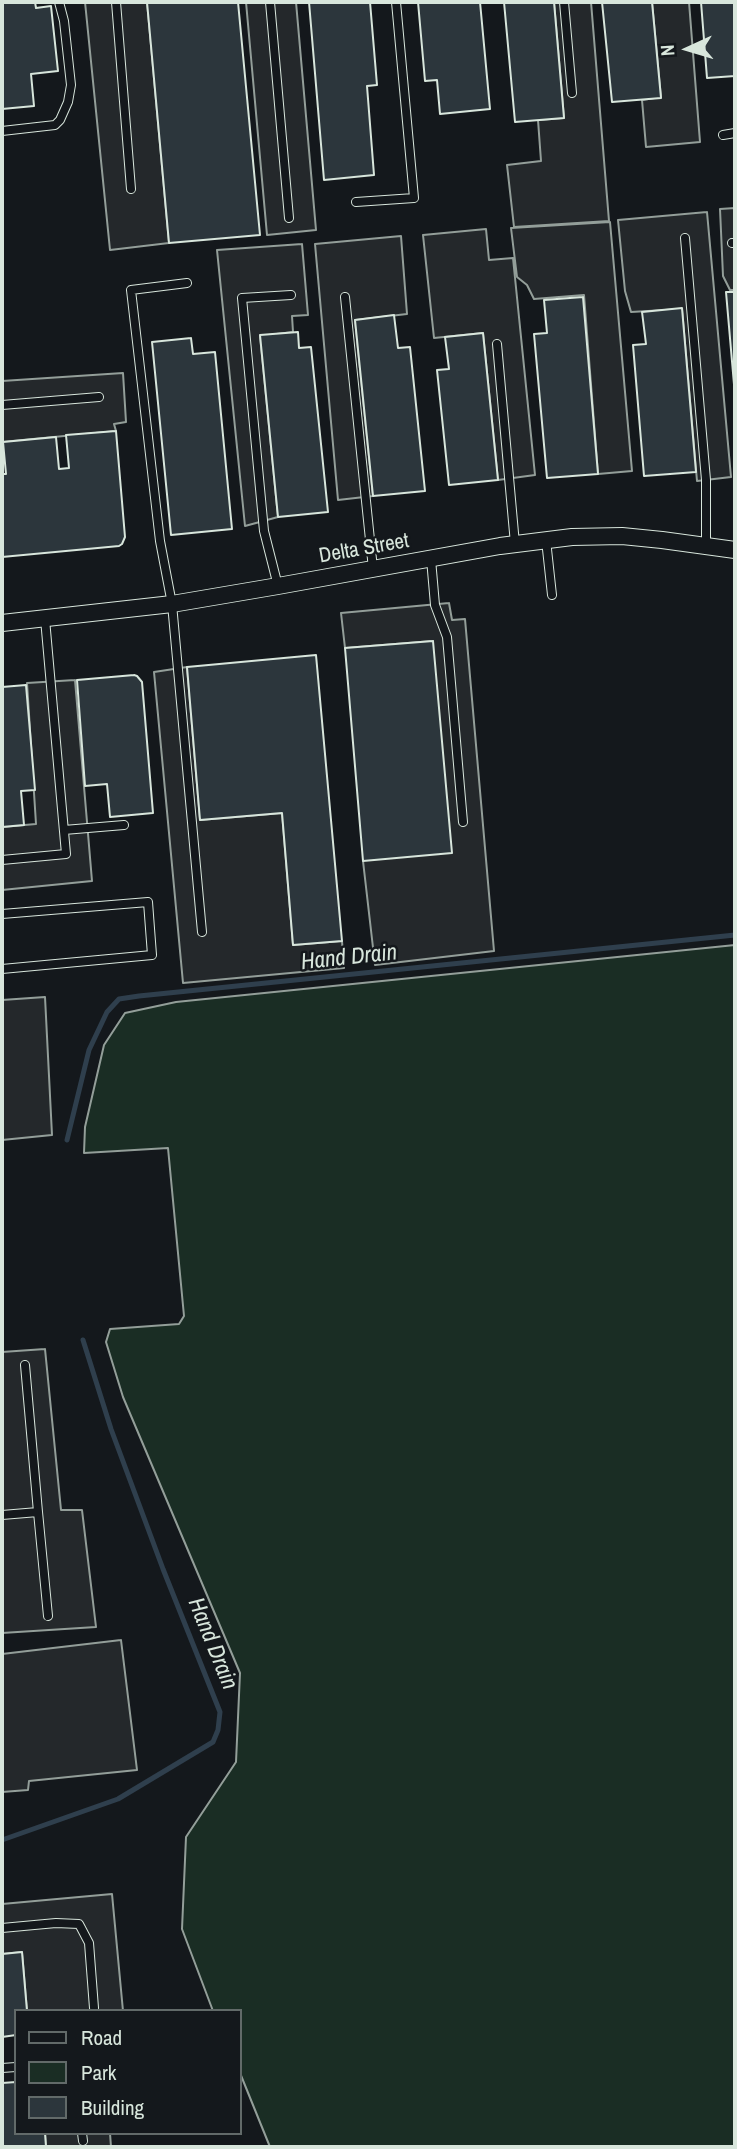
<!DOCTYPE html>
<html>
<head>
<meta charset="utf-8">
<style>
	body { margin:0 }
	#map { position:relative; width:737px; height:2149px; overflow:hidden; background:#14181c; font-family:"Archivo Narrow",sans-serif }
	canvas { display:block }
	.frame { position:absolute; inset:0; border:4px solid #d8e6dc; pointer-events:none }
	.legend { position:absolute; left:14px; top:2009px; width:228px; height:126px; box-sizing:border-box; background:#14181c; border:2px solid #626a69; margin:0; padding:9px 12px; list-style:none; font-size:21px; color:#d8e6dc }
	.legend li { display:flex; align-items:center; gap:14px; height:35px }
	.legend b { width:35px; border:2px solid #626a69 }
	.north { position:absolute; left:653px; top:14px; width:70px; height:70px; -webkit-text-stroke:5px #14181c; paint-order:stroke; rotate:266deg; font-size:19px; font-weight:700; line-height:28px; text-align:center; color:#d8e6dc }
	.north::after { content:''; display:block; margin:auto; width:24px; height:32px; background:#d8e6dc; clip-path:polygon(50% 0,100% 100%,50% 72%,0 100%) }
</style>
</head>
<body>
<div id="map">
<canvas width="737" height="2149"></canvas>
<div class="frame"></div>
<ul class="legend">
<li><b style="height:9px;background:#14181c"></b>Road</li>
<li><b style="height:19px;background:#1a2d24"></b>Park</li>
<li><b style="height:19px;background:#2c363c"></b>Building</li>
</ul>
<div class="north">N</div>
</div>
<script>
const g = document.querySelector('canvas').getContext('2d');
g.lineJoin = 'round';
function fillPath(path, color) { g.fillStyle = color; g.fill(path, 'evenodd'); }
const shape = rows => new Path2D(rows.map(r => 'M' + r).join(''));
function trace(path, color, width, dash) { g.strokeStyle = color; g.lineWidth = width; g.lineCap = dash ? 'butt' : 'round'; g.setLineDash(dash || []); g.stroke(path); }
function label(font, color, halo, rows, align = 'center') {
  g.font = font + ' "Archivo Narrow",sans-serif'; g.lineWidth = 5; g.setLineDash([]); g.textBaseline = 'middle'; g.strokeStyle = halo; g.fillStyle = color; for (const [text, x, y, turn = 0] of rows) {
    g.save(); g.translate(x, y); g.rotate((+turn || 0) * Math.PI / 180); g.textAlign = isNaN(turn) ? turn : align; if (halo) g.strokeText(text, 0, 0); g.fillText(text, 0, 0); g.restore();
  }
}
const green = shape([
	[735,945,735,2147,270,2147,240,2073,240,2011,213,2011,182,1929,186,1837,236,1762,240,1673,123,1397,106,1342,110,1329,179,1324,184,1316,168,1148,84,1153,85,1127,104,1045,125,1013,176,1002,735,945]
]);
fillPath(green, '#1a2d24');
trace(green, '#939e99', 2);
const parking = shape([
	[85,2,147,2,169,243,110,250,85,2],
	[246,2,296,2,316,230,267,235,246,2],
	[554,2,591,2,609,221,514,227,507,165,541,161,538,120,564,118,554,2],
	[652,2,689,2,700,142,646,147,642,100,661,97,652,2],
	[735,208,735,290,730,290,723,276,720,209,735,208],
	[707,212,731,477,697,481,682,309,631,312,625,291,618,220,707,212],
	[610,222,632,471,598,474,584,295,534,299,527,285,517,277,511,228,610,222],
	[486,229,489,260,513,258,535,475,498,480,483,333,434,338,423,235,486,229],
	[401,236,407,314,355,320,373,496,338,500,315,244,401,236],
	[302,244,308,315,292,316,293,332,260,336,278,517,245,526,217,250,302,244],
	[123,373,126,422,114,424,116,431,2,442,2,381,123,373],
	[449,603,452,620,465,619,494,951,375,965,363,861,433,641,345,648,341,613,449,603],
	[187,667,200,820,282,813,293,945,342,941,344,968,183,983,154,672,187,667],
	[75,680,92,881,2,890,2,827,36,824,27,683,75,680],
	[45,997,52,1135,2,1140,2,1000,45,997],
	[45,1349,61,1510,82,1510,96,1627,2,1633,2,1352,45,1349],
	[121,1640,137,1770,29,1781,28,1790,2,1792,2,1654,121,1640],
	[112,1894,123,2011,27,2011,22,1952,2,1954,2,1904,112,1894],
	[45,2133,110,2133,111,2147,46,2147,45,2133]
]);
fillPath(parking, '#24282b');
trace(parking, '#939e99', 2);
trace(shape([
	[67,1140,89,1050,107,1012,119,999,139,996,735,935],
	[2,1840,118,1799,213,1742,218,1730,220,1712,163,1569,111,1429,83,1340]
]), '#2f3f4d', 5);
const building = shape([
	[2,2,35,2,36,8,51,6,58,71,31,74,34,106,2,109,2,2],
	[147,2,238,2,260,235,169,243,147,2],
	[309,2,370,2,377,85,367,86,374,175,324,180,309,2],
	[418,2,480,2,490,109,440,114,437,80,425,81,418,2],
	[504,2,554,2,564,118,515,122,504,2],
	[602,2,652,2,661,98,612,102,602,2],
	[701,2,735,2,735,76,707,78,701,2],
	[726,292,735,292,735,396,726,292],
	[583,297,598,474,547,478,534,334,547,333,544,300,583,297],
	[682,308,696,472,644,476,633,345,646,344,642,312,682,308],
	[394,315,398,348,410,347,425,491,373,496,355,320,394,315],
	[298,332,299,348,311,347,328,512,278,517,260,335,298,332],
	[483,333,498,480,449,485,437,370,449,369,445,337,483,333],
	[191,338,193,354,215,352,232,529,171,535,152,342,191,338],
	[116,431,125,537,122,544,119,546,2,557,2,474,6,474,3,442,56,437,59,469,69,468,66,435,116,431],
	[433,641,452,853,363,861,345,648,433,641],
	[316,655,342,941,293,945,282,813,200,820,187,667,316,655],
	[134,675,137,676,142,682,153,813,110,817,107,784,85,786,77,680,134,675],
	[26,685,35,790,21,791,24,825,2,827,2,687,26,685],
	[22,1952,27,2011,16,2011,16,2035,2,2037,2,1954,22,1952],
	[16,2082,16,2133,45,2133,46,2147,2,2147,2,2083,16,2082]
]);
fillPath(building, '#2c363c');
trace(building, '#d8e6dc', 2);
const service = shape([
	[116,2,131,189],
	[270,2,289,218],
	[564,2,572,93],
	[2,131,55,125,60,120,68,102,71,85,64,21,59,2],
	[723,135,735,133],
	[356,202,414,198,396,2],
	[685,238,706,480,706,546],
	[732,243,735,243],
	[187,283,131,290,160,541,172,604,202,932],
	[345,297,373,569],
	[497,344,515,544],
	[2,405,99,397],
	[546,540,552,595],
	[431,559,435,605,447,637,463,822],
	[278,586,264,531,242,298,291,295],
	[64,830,124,825],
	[2,860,66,854,45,619],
	[2,914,148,902,152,955,2,969],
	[25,1365,38,1512],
	[2,1515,38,1512,48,1616],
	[2,1928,56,1923,79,1924,89,1943,94,2008],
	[2,2068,16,2067],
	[82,2133,83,2141]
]);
const minor = shape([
	[2,623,172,604,278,586,500,546,572,537,622,536,662,540,735,550]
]);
trace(service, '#d8e6dc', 10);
trace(minor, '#d8e6dc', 18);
trace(service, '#14181c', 8);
trace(minor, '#14181c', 16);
label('21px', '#d8e6dc', '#14181c', [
	["Delta Street",364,549,-10]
]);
label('italic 23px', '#d8e6dc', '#14181c', [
	["Hand Drain",349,958,-6],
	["Hand Drain",212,1644,68]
]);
</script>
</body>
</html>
